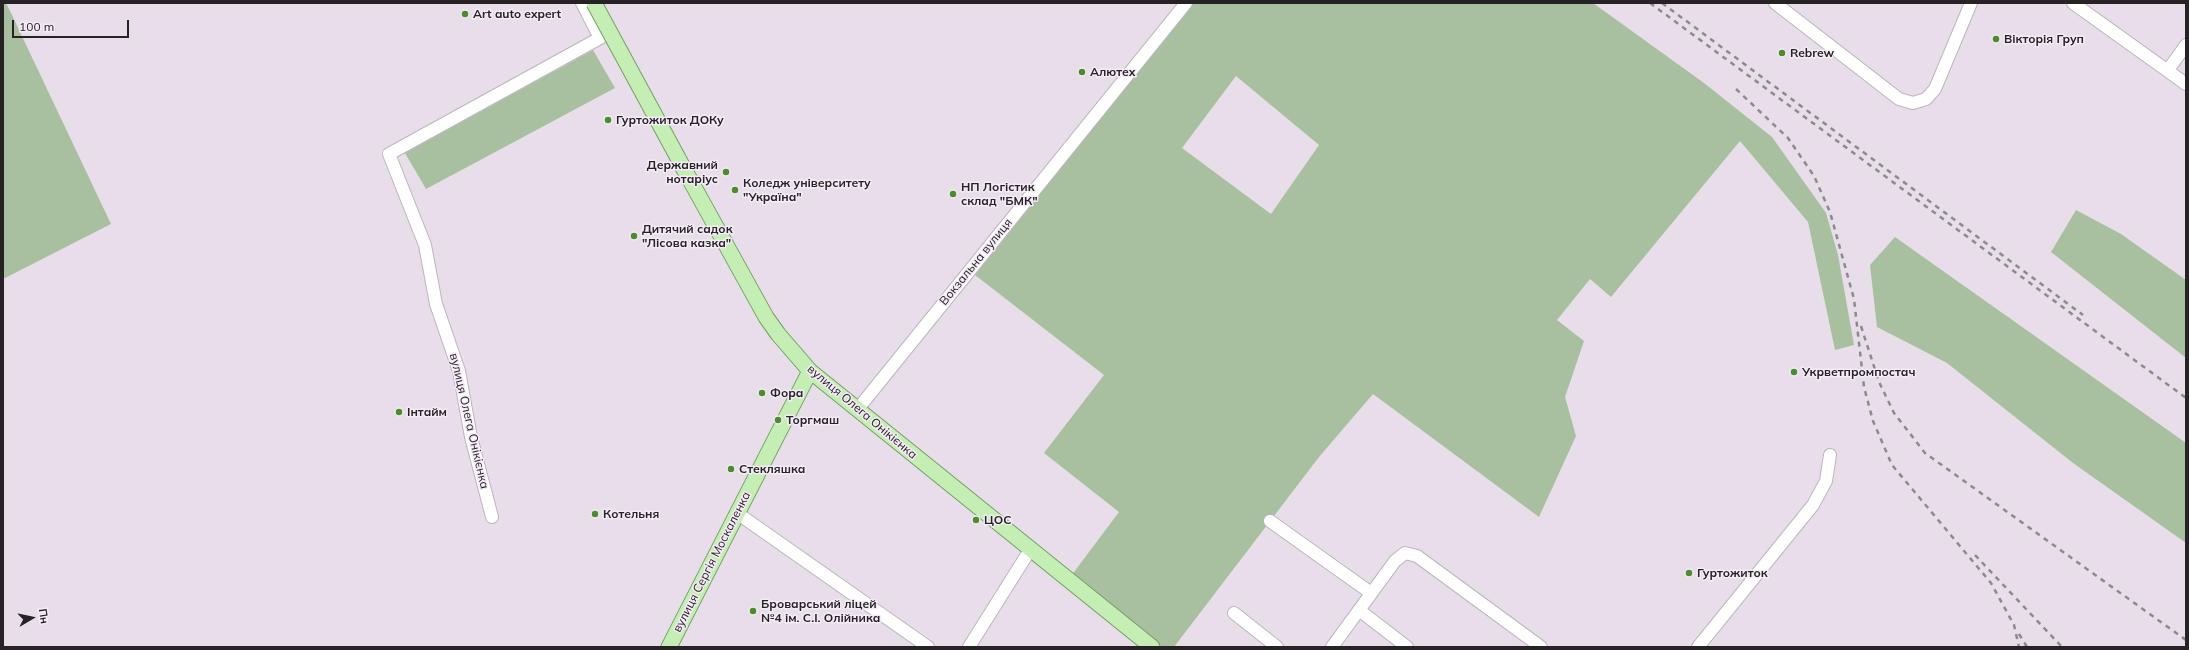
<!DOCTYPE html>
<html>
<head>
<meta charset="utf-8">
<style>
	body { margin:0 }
	#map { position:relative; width:2189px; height:650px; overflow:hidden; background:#e7dee9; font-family:Mulish,sans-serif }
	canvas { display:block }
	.frame { position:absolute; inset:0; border:4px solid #262226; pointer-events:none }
	.north { position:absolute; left:12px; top:598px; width:40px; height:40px; -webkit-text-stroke:3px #f4ebf6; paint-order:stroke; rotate:81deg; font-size:11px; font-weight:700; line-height:16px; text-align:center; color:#262226 }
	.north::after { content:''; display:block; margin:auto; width:14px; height:18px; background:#262226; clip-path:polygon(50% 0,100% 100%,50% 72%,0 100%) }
	.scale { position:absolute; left:12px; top:20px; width:117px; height:18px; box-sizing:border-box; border:2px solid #262226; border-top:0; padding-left:5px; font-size:12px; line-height:14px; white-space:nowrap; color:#262226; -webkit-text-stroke:3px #f4ebf6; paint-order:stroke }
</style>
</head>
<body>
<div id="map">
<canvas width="2189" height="650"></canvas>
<div class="frame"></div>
<div class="north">Пн</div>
<div class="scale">100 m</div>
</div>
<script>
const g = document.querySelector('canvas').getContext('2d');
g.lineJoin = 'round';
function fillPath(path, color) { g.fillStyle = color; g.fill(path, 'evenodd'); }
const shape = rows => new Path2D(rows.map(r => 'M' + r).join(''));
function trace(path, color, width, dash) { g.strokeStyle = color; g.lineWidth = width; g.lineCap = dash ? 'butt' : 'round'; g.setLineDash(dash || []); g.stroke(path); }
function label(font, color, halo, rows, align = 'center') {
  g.font = font + ' Mulish,sans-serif'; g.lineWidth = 3; g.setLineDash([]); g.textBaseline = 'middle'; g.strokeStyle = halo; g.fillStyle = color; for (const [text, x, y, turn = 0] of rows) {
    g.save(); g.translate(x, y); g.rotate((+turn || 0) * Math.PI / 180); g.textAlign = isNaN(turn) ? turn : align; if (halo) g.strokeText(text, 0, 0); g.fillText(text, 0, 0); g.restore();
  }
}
fillPath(shape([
	[3,3,6,3,11,13,111,224,3,279],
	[1193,3,1593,3,1704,83,1772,137,1826,213,1838,255,1854,345,1835,350,1808,222,1740,141,1611,297,1590,279,1557,320,1584,341,1565,397,1576,436,1539,517,1373,394,1319,457,1174,647,1152,647,1068,580,1119,512,1044,453,1104,375,975,275],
	[1236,76,1319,145,1271,214,1182,148],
	[593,50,615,88,426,189,405,153],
	[2076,210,2121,234,2186,280,2186,358,2051,252],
	[1895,237,2186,443,2186,543,2073,463,1947,363,1877,327,1870,265]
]), '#a8c09f');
const minor = shape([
	[582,3,600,38],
	[1775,3,1899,99,1913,103,1926,99,1935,89,1971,3],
	[2073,3,2186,84],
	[2168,70,2186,45],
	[857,410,1186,3],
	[737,513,928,647],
	[492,517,471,437,459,371,436,304,425,245,389,154,600,38],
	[1270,521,1371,593],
	[1359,610,1407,647],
	[1234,613,1277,647],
	[969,647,1030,550],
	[1332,647,1395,561,1405,553,1417,556,1541,647],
	[1698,647,1813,505,1826,481,1830,455]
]);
const major = shape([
	[684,169,766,317,778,334,810,371,1152,647],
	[669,647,810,371]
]);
trace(minor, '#bdb4bf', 14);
trace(major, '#759f63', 17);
trace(minor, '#fff', 12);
trace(major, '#c5eeb5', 15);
trace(shape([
	[1650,3,2186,398],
	[1662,3,2083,315],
	[1736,89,1788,138,1814,176,1830,212,1854,299,1864,387,1873,421,1892,465,1991,583,2014,625,2019,647],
	[1861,326,1879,382,1894,413,1925,453,2186,640],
	[1975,555,2062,647],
	[2019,634,2027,647]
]), '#8f8890', 2.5, [5, 5]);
const majorBridge = shape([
	[594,3,684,169]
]);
trace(majorBridge, '#759f63', 17, []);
trace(majorBridge, '#c5eeb5', 15);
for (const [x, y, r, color] of [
	[465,14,4,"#4c8c2e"],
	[1996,39,4,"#4c8c2e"],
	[1782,53,4,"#4c8c2e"],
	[1082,72,4,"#4c8c2e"],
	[608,120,4,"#4c8c2e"],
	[726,172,4,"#4c8c2e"],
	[735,190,4,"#4c8c2e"],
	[953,194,4,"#4c8c2e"],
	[634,236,4,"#4c8c2e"],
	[1794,372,4,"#4c8c2e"],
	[762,393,4,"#4c8c2e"],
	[399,412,4,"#4c8c2e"],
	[778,420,4,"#4c8c2e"],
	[731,469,4,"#4c8c2e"],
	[595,514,4,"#4c8c2e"],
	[976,520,4,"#4c8c2e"],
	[1689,573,4,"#4c8c2e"],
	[753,611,4,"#4c8c2e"]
]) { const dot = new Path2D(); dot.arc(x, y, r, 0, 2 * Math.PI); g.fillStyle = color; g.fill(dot); trace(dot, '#f4ebf6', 1.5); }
label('bold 12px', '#262226', '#f4ebf6', [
	["Art auto expert",473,14],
	["Вікторія Груп",2004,39],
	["Rebrew",1790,53],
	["Алютех",1090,72],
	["Гуртожиток ДОКу",616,120],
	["Державний",718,165,"right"],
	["нотаріус",718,179,"right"],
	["Коледж університету",743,183],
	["\"Україна\"",743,197],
	["НП Логістик",961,187],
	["склад \"БМК\"",961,201],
	["Дитячий садок",642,229],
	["\"Лісова казка\"",642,243],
	["Укрветпромпостач",1802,372],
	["Фора",770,393],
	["Інтайм",407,412],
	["Торгмаш",786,420],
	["Стекляшка",739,469],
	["Котельня",603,514],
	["ЦОС",984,520],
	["Гуртожиток",1697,573],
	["Броварський ліцей",761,604],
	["№4 ім. С.І. Олійника",761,618]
], 'left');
label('12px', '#262226', '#f4ebf6', [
	["Вокзальна вулиця",976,262,-51],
	["вулиця Олега Онікієнка",862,412,40],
	["вулиця Олега Онікієнка",469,421,77],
	["вулиця Сергія Москаленка",712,562,-63]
]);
</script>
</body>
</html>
